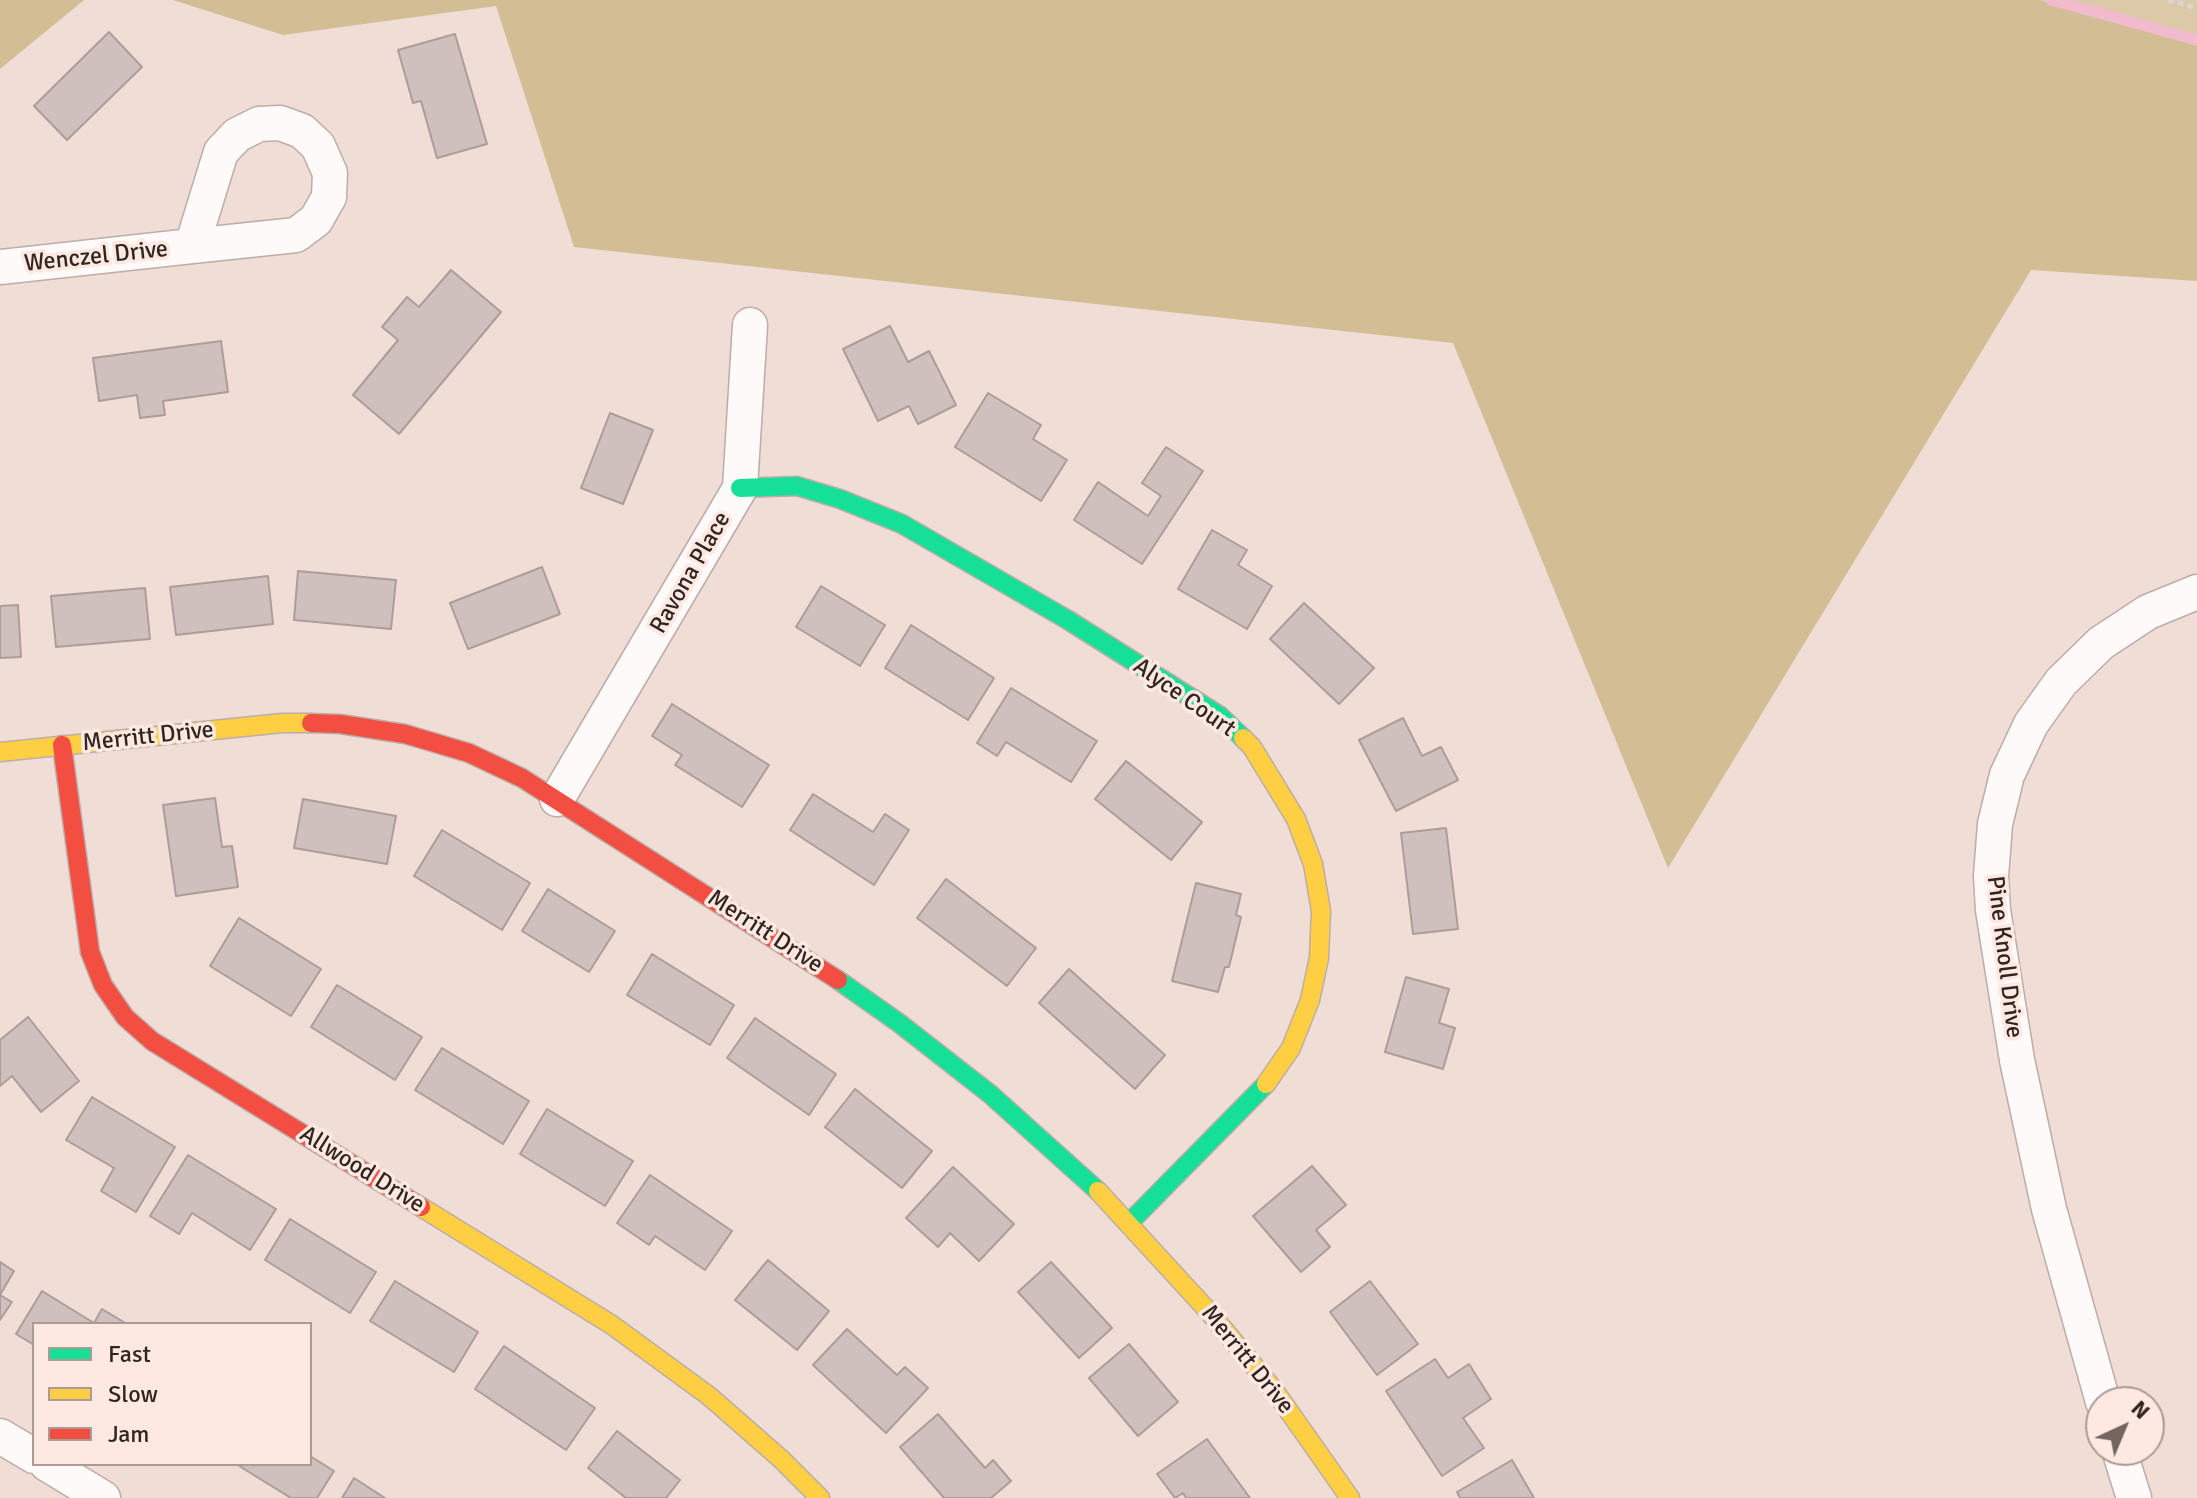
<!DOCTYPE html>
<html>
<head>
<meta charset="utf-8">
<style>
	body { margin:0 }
	#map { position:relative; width:2197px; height:1498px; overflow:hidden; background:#f0ddd6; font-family:Signika,sans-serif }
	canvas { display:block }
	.legend { position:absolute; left:32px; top:1322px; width:280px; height:144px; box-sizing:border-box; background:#fee9e2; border:2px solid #ac9b94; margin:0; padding:10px 14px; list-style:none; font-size:24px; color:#312520 }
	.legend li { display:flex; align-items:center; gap:16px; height:40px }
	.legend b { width:40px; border:2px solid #ac9b94 }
	.north { position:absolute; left:2085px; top:1386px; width:80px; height:80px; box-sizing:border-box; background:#fee9e2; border:2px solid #ac9b94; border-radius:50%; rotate:44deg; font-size:22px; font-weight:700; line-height:32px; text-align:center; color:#312520 }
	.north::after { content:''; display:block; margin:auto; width:28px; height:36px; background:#746560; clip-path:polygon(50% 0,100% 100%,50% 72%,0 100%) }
</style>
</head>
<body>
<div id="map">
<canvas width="2197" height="1498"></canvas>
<ul class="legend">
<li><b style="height:10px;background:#16e098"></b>Fast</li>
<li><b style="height:10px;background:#ffcf43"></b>Slow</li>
<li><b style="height:10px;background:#f24e42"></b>Jam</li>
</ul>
<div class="north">N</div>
</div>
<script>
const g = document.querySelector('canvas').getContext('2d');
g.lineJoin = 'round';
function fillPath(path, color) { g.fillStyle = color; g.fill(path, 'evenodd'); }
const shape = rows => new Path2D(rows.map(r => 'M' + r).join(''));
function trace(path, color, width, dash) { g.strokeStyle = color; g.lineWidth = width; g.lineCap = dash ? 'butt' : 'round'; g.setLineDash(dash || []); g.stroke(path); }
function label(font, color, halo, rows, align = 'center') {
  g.font = font + ' Signika,sans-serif'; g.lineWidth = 7; g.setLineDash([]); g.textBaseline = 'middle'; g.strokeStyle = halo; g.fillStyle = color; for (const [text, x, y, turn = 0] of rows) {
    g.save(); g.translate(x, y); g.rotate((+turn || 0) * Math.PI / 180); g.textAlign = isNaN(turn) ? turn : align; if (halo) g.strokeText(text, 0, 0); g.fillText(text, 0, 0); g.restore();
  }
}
fillPath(shape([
	[2039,0,2197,0,2197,46]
]), '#dcc9a7');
fillPath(shape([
	[0,0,84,0,0,69],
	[173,0,2039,0,2197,46,2197,281,2031,270,1668,868,1453,343,574,247,496,6,283,35]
]), '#d2bd95');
trace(shape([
	[2051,0,2197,40]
]), '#f1bacd', 11);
const building = shape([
	[109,32,142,67,67,140,34,106,109,32],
	[455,34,487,144,437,158,421,101,413,103,398,50,455,34],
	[451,270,501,312,399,434,353,395,398,340,382,327,407,297,419,307,451,270],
	[890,326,908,362,929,351,956,405,918,424,909,406,878,421,843,349,890,326],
	[221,341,228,392,163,401,165,415,140,418,137,395,99,401,93,358,221,341],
	[988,393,1041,425,1033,439,1067,460,1041,501,955,447,988,393],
	[610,413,653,430,623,504,581,488,610,413],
	[1166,447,1203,471,1142,564,1074,520,1098,482,1148,516,1161,496,1142,483,1166,447],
	[1212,530,1247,550,1238,565,1272,586,1247,629,1178,589,1212,530],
	[542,567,560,614,468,649,450,603,542,567],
	[298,571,396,580,391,629,294,620,298,571],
	[268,576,273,624,176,635,170,587,268,576],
	[821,586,885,625,860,666,796,627,821,586],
	[145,588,150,639,56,647,51,596,145,588],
	[1304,603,1374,668,1339,704,1270,639,1304,603],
	[18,605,21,657,0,658,0,606,18,605],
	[911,625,994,678,968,720,885,668,911,625],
	[1011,688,1097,741,1071,782,1006,742,997,756,977,743,1011,688],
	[672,704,769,765,742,807,675,765,682,755,652,736,672,704],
	[1403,718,1422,756,1441,747,1458,780,1396,811,1359,740,1403,718],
	[1126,761,1202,822,1171,860,1095,799,1126,761],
	[813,794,873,832,885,814,909,830,874,885,790,830,813,794],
	[215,798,222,847,232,846,238,887,176,896,163,805,215,798],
	[303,799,396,816,387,864,294,848,303,799],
	[1446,828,1458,929,1413,934,1401,833,1446,828],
	[442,830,530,883,502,930,414,876,442,830],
	[946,879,1036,948,1007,986,917,918,946,879],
	[1196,883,1241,894,1236,915,1241,917,1229,967,1225,967,1218,992,1172,981,1196,883],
	[548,889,615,931,589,972,522,931,548,889],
	[239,918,321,969,291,1016,210,966,239,918],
	[652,954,734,1005,710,1045,627,995,652,954],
	[1069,969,1165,1055,1135,1089,1039,1003,1069,969],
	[1406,977,1449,989,1439,1023,1455,1028,1443,1069,1385,1052,1406,977],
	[337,985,422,1037,395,1080,311,1027,337,985],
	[28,1017,79,1081,41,1112,12,1076,0,1086,0,1040,28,1017],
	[755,1018,836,1074,809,1115,727,1058,755,1018],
	[442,1048,529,1101,503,1144,415,1090,442,1048],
	[855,1089,932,1151,902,1188,825,1127,855,1089],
	[92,1097,175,1147,136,1212,101,1191,114,1168,66,1140,92,1097],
	[547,1109,633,1161,605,1206,520,1154,547,1109],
	[188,1155,276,1209,250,1250,192,1213,179,1234,150,1216,188,1155],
	[1312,1166,1346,1205,1316,1230,1330,1247,1301,1272,1253,1216,1312,1166],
	[953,1167,1014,1224,979,1261,950,1233,938,1247,906,1218,953,1167],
	[650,1175,732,1231,705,1270,655,1236,649,1245,617,1223,650,1175],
	[290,1219,376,1272,350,1313,265,1260,290,1219],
	[768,1260,829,1311,797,1350,735,1300,768,1260],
	[0,1262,14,1271,0,1295,12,1302,0,1320,0,1262],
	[1051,1262,1112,1328,1079,1358,1018,1292,1051,1262],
	[395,1281,478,1332,454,1372,370,1321,395,1281],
	[1370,1281,1418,1344,1377,1375,1330,1312,1370,1281],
	[42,1291,94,1323,102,1309,127,1324,34,1324,34,1345,16,1334,42,1291],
	[847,1329,897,1375,905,1367,928,1388,886,1433,813,1365,847,1329],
	[1129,1344,1178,1402,1138,1436,1089,1378,1129,1344],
	[504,1346,595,1408,566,1450,475,1389,504,1346],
	[1435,1359,1448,1378,1469,1364,1491,1399,1463,1418,1484,1448,1442,1476,1386,1391,1435,1359],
	[938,1414,985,1468,993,1460,1011,1481,991,1498,944,1498,900,1447,938,1414],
	[617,1431,680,1480,666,1498,626,1498,588,1468,617,1431],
	[1207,1439,1250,1498,1186,1498,1183,1493,1175,1498,1157,1474,1207,1439],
	[310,1456,334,1471,317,1498,291,1498,236,1464,310,1464,310,1456],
	[1512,1460,1534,1498,1460,1498,1457,1492,1512,1460],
	[354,1478,385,1498,342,1498,354,1478]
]);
fillPath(building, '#cfc0bd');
trace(building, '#ac9d9a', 2);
const street = shape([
	[280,123,302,131,318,146,330,173,329,197,316,220,296,235,192,246,221,152,237,135,259,124,280,123],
	[0,267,192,246],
	[557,799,740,488,750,325],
	[2103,1402,2049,1209,2017,1060,1993,910,1991,876,1995,824,2007,775,2031,724,2061,682,2101,643,2148,612,2197,592],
	[0,1436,34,1456],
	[2119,1450,2134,1498],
	[47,1464,103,1498]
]);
const fast = shape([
	[740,488,797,486,840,499,902,524,1068,620,1220,716,1243,738],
	[838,980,899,1023,990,1094,1098,1191],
	[1129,1223,1266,1084]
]);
const slow = shape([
	[1243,738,1252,747,1296,819,1313,864,1321,911,1319,958,1310,1000,1291,1048,1266,1084],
	[0,752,282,723,311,723],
	[1098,1191,1210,1313,1274,1390,1350,1498],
	[421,1207,612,1325,709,1396,781,1459,820,1498]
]);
const jam = shape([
	[311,723,340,724,405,734,469,753,522,778,838,980],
	[62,745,90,952,103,985,125,1017,152,1041,421,1207]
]);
trace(street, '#bcada8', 37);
trace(fast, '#bcada8', 21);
trace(slow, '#bcada8', 21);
trace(jam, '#bcada8', 21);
trace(shape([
	[2168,0,2197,8]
]), '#dad4d3', 5, [6, 4]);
trace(street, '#fdfaf9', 34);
trace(fast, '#16e098', 18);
trace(slow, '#ffcf43', 18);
trace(jam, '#f24e42', 18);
label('24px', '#312520', '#fee9e2', [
	["Wenczel Drive",96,257,-6],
	["Ravona Place",691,573,-60],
	["Alyce Court",1184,698,35],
	["Merritt Drive",148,737,-6],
	["Merritt Drive",765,932,33],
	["Pine Knoll Drive",2004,957,83],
	["Allwood Drive",362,1170,32],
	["Merritt Drive",1247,1360,51]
]);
</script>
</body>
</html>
